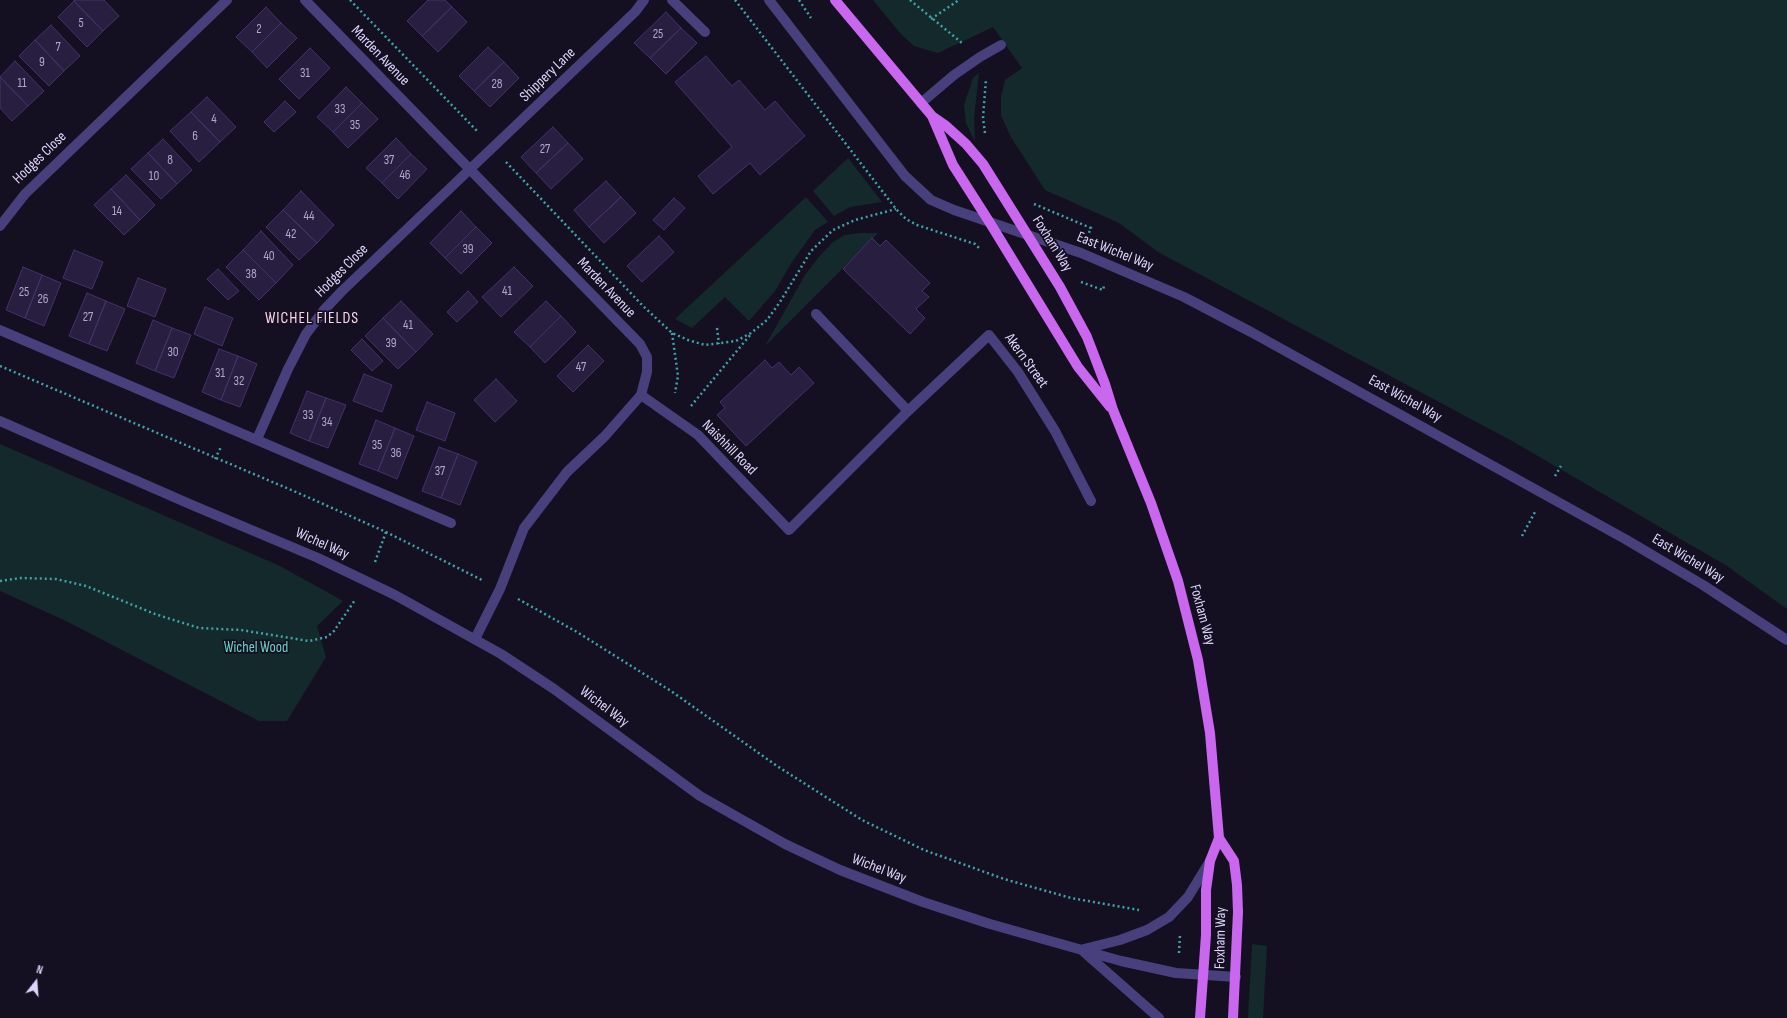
<!DOCTYPE html>
<html>
<head>
<meta charset="utf-8">
<style>
	body { margin:0 }
	#map { position:relative; width:1787px; height:1018px; overflow:hidden; background:#151021; font-family:"Sofia Sans Condensed",sans-serif }
	canvas { display:block }
	.north { position:absolute; left:16px; top:962px; width:40px; height:40px; -webkit-text-stroke:3px #151021; paint-order:stroke; rotate:17deg; font-size:11px; font-weight:700; line-height:16px; text-align:center; color:#ddd5fb }
	.north::after { content:''; display:block; margin:auto; width:14px; height:18px; background:#ddd5fb; clip-path:polygon(50% 0,100% 100%,50% 72%,0 100%) }
</style>
</head>
<body>
<div id="map">
<canvas width="1787" height="1018"></canvas>
<div class="north">N</div>
</div>
<script>
const g = document.querySelector('canvas').getContext('2d');
g.lineJoin = 'round';
function fillPath(path, color) { g.fillStyle = color; g.fill(path, 'evenodd'); }
const shape = rows => new Path2D(rows.map(r => 'M' + r).join(''));
function trace(path, color, width, dash) { g.strokeStyle = color; g.lineWidth = width; g.lineCap = dash ? 'butt' : 'round'; g.setLineDash(dash || []); g.stroke(path); }
function label(font, color, halo, rows, align = 'center') {
  g.font = font + ' "Sofia Sans Condensed",sans-serif'; g.lineWidth = 3.5; g.setLineDash([]); g.textBaseline = 'middle'; g.strokeStyle = halo; g.fillStyle = color; for (const [text, x, y, turn = 0] of rows) {
    g.save(); g.translate(x, y); g.rotate((+turn || 0) * Math.PI / 180); g.textAlign = isNaN(turn) ? turn : align; if (halo) g.strokeText(text, 0, 0); g.fillText(text, 0, 0); g.restore();
  }
}
fillPath(shape([
	[873,0,1787,0,1787,609,1727,566,1512,441,1158,252,1119,223,1045,190,1011,137,1001,116,1001,97,1005,80,1022,68,993,27,938,53,914,46,900,33],
	[979,73,974,118,975,142,966,123,964,105,973,78],
	[848,158,882,202,850,207,834,216,813,191],
	[806,197,828,222,815,230,792,262,775,291,749,321,725,297,692,328,675,319],
	[861,233,878,233,765,346,805,275,818,258,832,243,844,235],
	[0,444,280,566,343,601,317,626,326,657,287,721,259,721,66,621,0,591],
	[1252,944,1267,946,1263,1018,1248,1018]
]), '#14292b');
const building = shape([
	[75,0,104,0,119,16,103,31,74,1,75,0],
	[428,0,445,0,452,7,422,36,407,21,428,0],
	[74,1,103,31,87,47,58,17,74,1],
	[266,7,281,23,252,52,236,37,266,7],
	[452,7,467,22,438,52,422,36,452,7],
	[666,12,681,28,650,58,634,43,666,12],
	[281,23,297,38,267,68,252,52,281,23],
	[51,25,80,56,64,71,35,40,51,25],
	[681,28,697,43,666,74,650,58,681,28],
	[35,40,64,71,49,86,19,56,35,40],
	[488,47,504,62,474,91,459,76,488,47],
	[310,48,330,68,299,99,279,79,310,48],
	[706,56,732,86,739,80,765,110,775,101,805,136,760,175,750,163,713,194,698,176,732,147,675,82,706,56],
	[15,61,44,91,28,106,0,77,15,61],
	[504,62,519,78,490,107,474,91,504,62],
	[0,77,28,106,12,121,0,108,0,77],
	[346,87,362,103,333,132,317,117,346,87],
	[207,97,236,127,220,142,191,112,207,97],
	[285,101,296,112,274,132,264,122,285,101],
	[362,103,378,119,348,148,333,132,362,103],
	[191,112,220,142,199,162,170,131,191,112],
	[553,127,568,143,536,173,521,157,553,127],
	[396,138,411,154,382,183,366,168,396,138],
	[163,139,192,170,177,184,148,153,163,139],
	[568,143,583,159,551,189,536,173,568,143],
	[148,153,177,184,161,199,131,169,148,153],
	[411,154,427,169,398,199,382,183,411,154],
	[126,175,155,205,140,220,111,189,126,175],
	[606,181,621,197,589,227,574,210,606,181],
	[111,189,140,220,124,235,94,205,111,189],
	[301,191,334,225,317,243,283,210,301,191],
	[621,197,636,213,604,243,589,227,621,197],
	[674,198,685,208,664,230,653,220,674,198],
	[283,210,317,243,299,260,266,227,283,210],
	[461,211,476,227,445,258,430,243,461,211],
	[476,227,492,243,461,274,445,258,476,227],
	[261,231,293,265,276,283,243,250,261,231],
	[659,236,674,252,642,282,627,266,659,236],
	[872,238,880,246,886,240,930,283,922,291,929,297,916,309,925,318,910,334,843,269,872,238],
	[74,250,103,262,92,289,63,278,74,250],
	[243,250,276,283,259,300,226,267,243,250],
	[23,267,42,275,25,318,6,310,23,267],
	[514,267,533,286,501,317,482,297,514,267],
	[218,269,239,291,228,300,207,279,218,269],
	[42,275,61,283,44,326,25,318,42,275],
	[138,278,166,289,155,317,127,306,138,278],
	[468,291,478,302,457,322,447,312,468,291],
	[87,293,106,301,89,344,69,336,87,293],
	[106,301,125,309,107,351,89,344,106,301],
	[401,301,433,334,416,352,383,318,401,301],
	[546,301,561,316,530,347,514,332,546,301],
	[205,307,233,318,222,346,194,334,205,307],
	[561,316,576,332,545,363,530,347,561,316],
	[383,318,416,352,398,369,365,336,383,318],
	[153,320,172,328,155,371,136,363,153,320],
	[172,328,191,335,174,378,155,371,172,328],
	[362,339,383,361,372,371,351,350,362,339],
	[588,345,604,361,573,392,557,376,588,345],
	[219,349,238,356,221,400,202,392,219,349],
	[238,356,257,364,240,407,221,400,238,356],
	[765,360,772,368,779,362,791,375,799,367,814,383,746,446,717,415,725,408,720,402,765,360],
	[364,374,392,385,382,412,353,401,364,374],
	[496,379,517,401,495,422,474,400,496,379],
	[307,391,326,398,309,441,290,433,307,391],
	[326,398,346,405,328,448,309,441,326,398],
	[427,402,455,413,445,441,416,430,427,402],
	[376,420,395,428,378,471,359,464,376,420],
	[395,428,414,436,397,479,378,471,395,428],
	[439,447,458,454,441,498,422,491,439,447],
	[458,454,477,462,460,505,441,498,458,454]
]);
fillPath(building, '#281e40');
trace(building, '#43326a', 1);
trace(shape([
	[350,0,478,132],
	[735,0,896,209,906,219,917,225,975,244,979,248],
	[799,0,811,18],
	[910,0,962,43],
	[931,19,959,0],
	[985,133,983,118,986,79],
	[506,162,643,306,672,333,688,340,705,345,736,341,751,333,767,320,780,302,811,251,833,230,855,220,896,209],
	[1034,204,1091,228,1088,235],
	[1081,282,1103,290,1104,286],
	[717,328,719,344],
	[672,333,678,376,675,393],
	[0,366,303,495,386,532,482,580],
	[691,406,751,334],
	[215,459,221,447],
	[1555,476,1561,466],
	[1522,536,1535,512],
	[375,562,386,532],
	[0,581,21,578,56,579,86,586,155,614,199,628,241,630,309,641,327,637,334,631,355,600],
	[518,599,577,632,671,691,777,766,862,820,924,850,1004,879,1071,898,1139,910],
	[1179,953,1180,934]
]), '#3ba5a9', 2.5, [2, 3]);
trace(shape([
	[305,0,640,344,647,357,647,372,641,395,605,436,567,472,524,528,500,589,475,639],
	[672,0,705,32],
	[769,0,905,176,931,200,954,210,1081,253,1184,297,1251,332,1625,539,1703,585,1787,640],
	[921,103,954,75,980,57,1001,45],
	[0,226,25,194,227,0],
	[816,314,908,411],
	[0,330,451,523],
	[641,395,698,435,789,530,908,411,989,335,1018,372,1055,431,1091,501],
	[0,421,192,505,318,558,395,595,501,654,554,689,700,796,785,844,840,870,923,902,990,924,1121,961,1176,973,1236,977],
	[257,439,288,369,306,334,324,310,342,291,635,12,644,0],
	[1084,949,1120,940,1147,930,1169,917,1188,897,1210,861],
	[1084,952,1159,1018]
]), '#48407c', 10);
trace(shape([
	[835,0,932,116,945,125,966,144,983,164,1060,287,1087,337,1105,384,1113,410,1151,503,1178,581,1198,660,1210,733,1219,838,1234,861,1237,885,1238,912,1233,1018],
	[932,116,953,165,990,223,1078,367,1110,407],
	[1200,1018,1206,935,1206,890,1210,861,1219,838]
]), '#ca67ef', 10);
label('13px', '#b0a7cc', null, [
	["5",81,24],
	["2",259,30],
	["25",658,35],
	["7",58,48],
	["9",42,63],
	["31",305,74],
	["11",22,84],
	["28",497,85],
	["33",340,110],
	["4",214,120],
	["35",355,126],
	["6",195,137],
	["27",545,150],
	["8",170,161],
	["37",389,161],
	["46",405,176],
	["10",154,177],
	["14",117,212],
	["44",309,217],
	["42",291,235],
	["39",468,250],
	["40",269,257],
	["38",251,275],
	["41",507,292],
	["25",24,293],
	["26",43,300],
	["27",88,318],
	["41",408,326],
	["39",391,344],
	["30",173,353],
	["47",581,368],
	["31",220,374],
	["32",239,382],
	["33",308,416],
	["34",327,423],
	["35",377,446],
	["36",396,454],
	["37",440,472]
]);
label('15px', '#ddd5fb', '#151021', [
	["Marden Avenue",380,56,46],
	["Shippery Lane",548,75,-44],
	["Hodges Close",40,158,-44],
	["Foxham Way",1052,244,58],
	["East Wichel Way",1115,252,22],
	["Hodges Close",342,271,-45],
	["Marden Avenue",606,288,46],
	["Akern Street",1026,361,54],
	["East Wichel Way",1405,399,29],
	["Naishhill Road",729,448,45],
	["Wichel Way",322,544,24],
	["East Wichel Way",1688,559,31],
	["Foxham Way",1202,615,75],
	["Wichel Way",604,707,37],
	["Wichel Way",879,869,21],
	["Foxham Way",1221,938,-89]
]);
label('15px', '#68d3c3', '#151021', [
	["Wichel Wood",256,648]
]);
g.letterSpacing = '1px';
label('16px', '#fbd7ea', '#151021', [
	["WICHEL FIELDS",312,319]
]);
g.letterSpacing = '0px';
</script>
</body>
</html>
